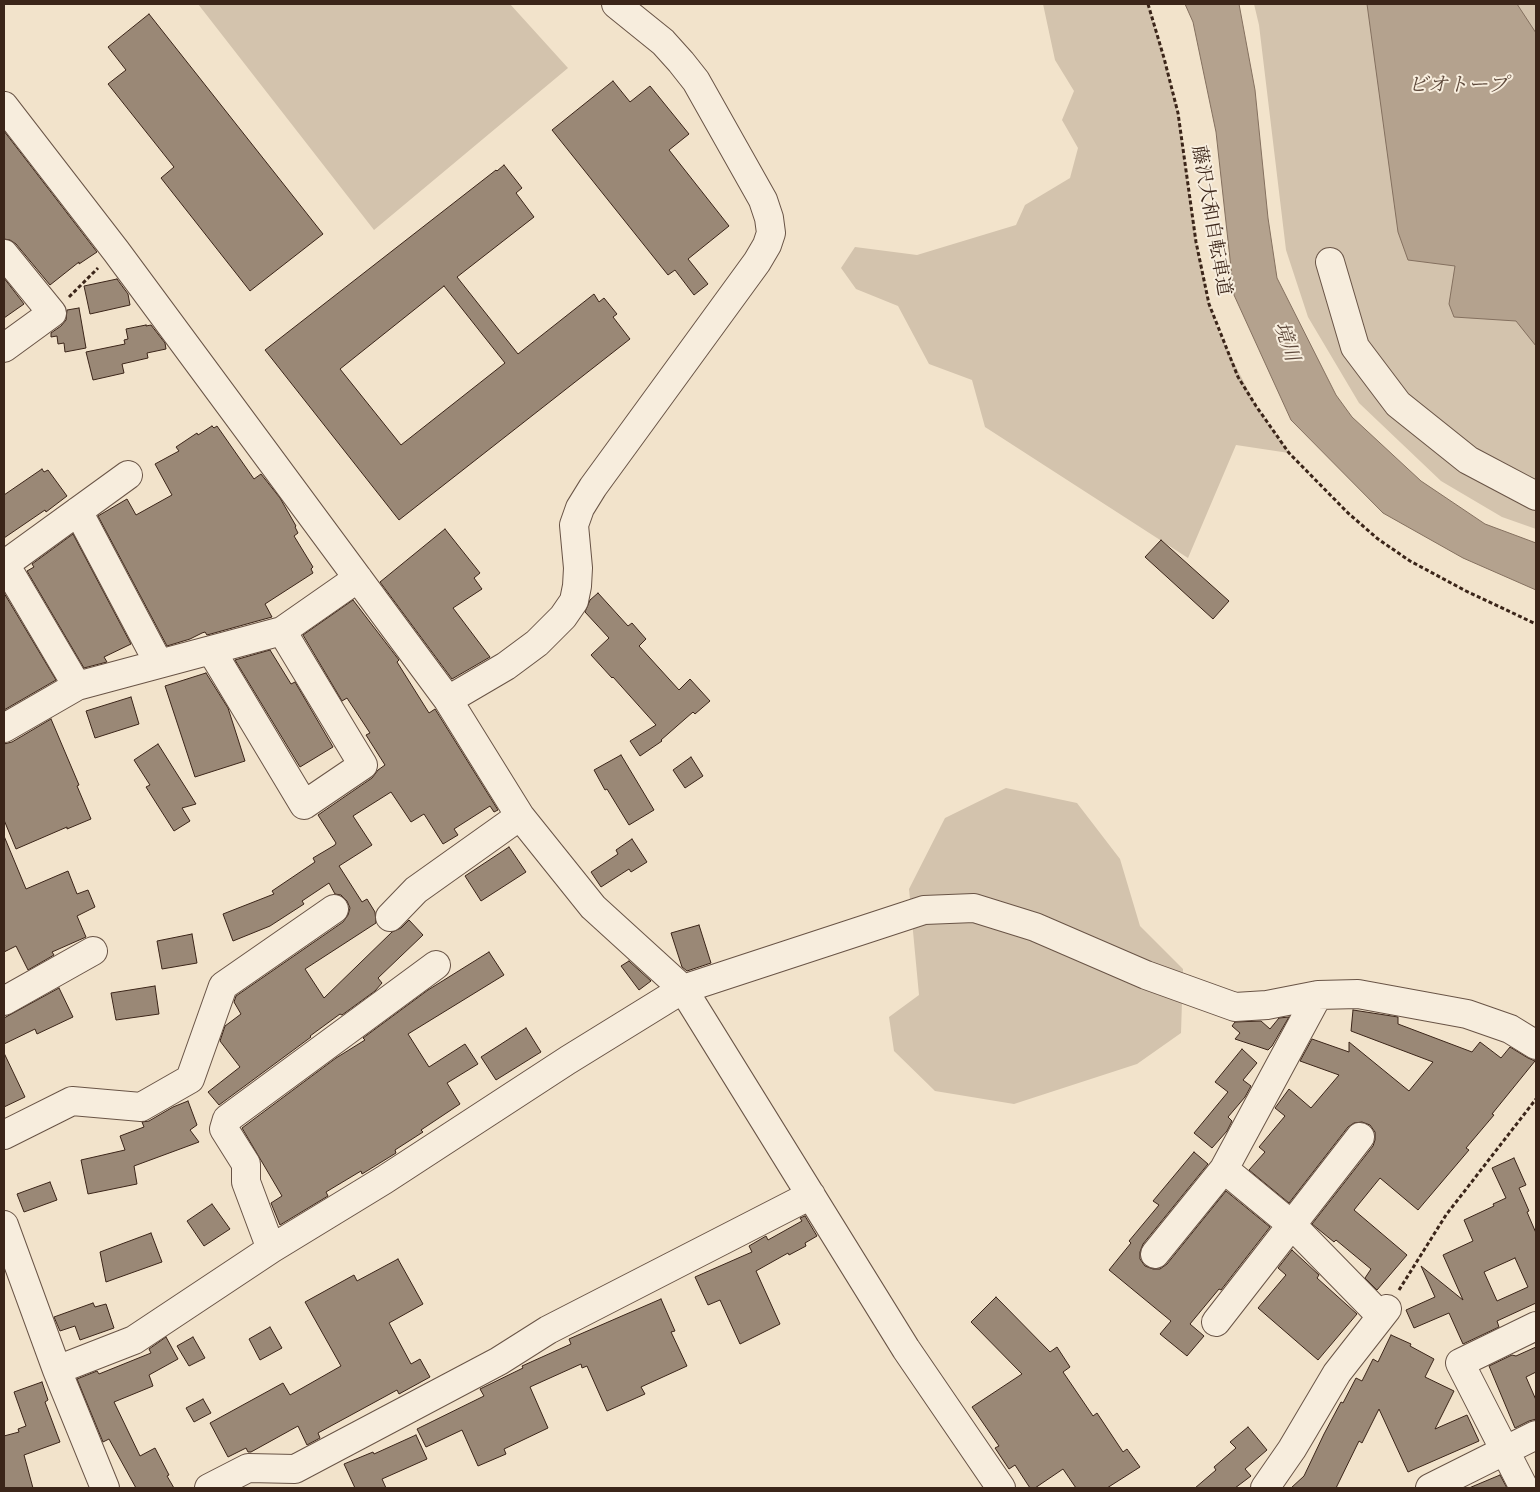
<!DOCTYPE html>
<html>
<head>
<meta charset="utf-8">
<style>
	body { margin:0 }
	#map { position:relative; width:1540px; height:1492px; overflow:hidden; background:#f2e3cb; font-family:"IM FELL Double Pica",serif }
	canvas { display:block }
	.frame { position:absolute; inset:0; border:5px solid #3b2519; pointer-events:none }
</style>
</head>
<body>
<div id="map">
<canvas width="1540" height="1492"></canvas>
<div class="frame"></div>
</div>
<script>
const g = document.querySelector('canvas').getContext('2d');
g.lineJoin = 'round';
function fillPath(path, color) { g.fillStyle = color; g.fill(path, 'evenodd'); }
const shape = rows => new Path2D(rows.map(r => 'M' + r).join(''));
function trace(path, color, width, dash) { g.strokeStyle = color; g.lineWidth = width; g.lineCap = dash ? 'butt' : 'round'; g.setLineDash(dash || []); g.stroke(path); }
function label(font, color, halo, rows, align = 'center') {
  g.font = font + ' "IM FELL Double Pica","Noto Serif JP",serif'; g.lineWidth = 4; g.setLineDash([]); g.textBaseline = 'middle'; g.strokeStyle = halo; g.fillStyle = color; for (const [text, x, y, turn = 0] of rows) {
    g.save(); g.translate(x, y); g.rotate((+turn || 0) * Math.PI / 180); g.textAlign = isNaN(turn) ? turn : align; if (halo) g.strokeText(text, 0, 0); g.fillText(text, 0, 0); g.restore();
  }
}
fillPath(shape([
	[198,4,510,4,568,68,374,230],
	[1043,4,1148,4,1164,58,1178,113,1196,242,1209,304,1220,335,1256,406,1289,453,1236,445,1188,558,985,427,972,380,929,364,898,306,856,289,841,268,855,247,917,255,1016,225,1025,205,1070,178,1078,148,1062,120,1074,91,1055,60],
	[1254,4,1536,4,1536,529,1502,517,1441,481,1359,403,1308,317,1286,250,1259,25],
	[1006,788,1077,803,1120,859,1140,926,1183,969,1181,1033,1137,1064,1014,1104,935,1091,894,1051,889,1017,919,995,909,889,945,818]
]), '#d3c3ad');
const water = shape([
	[1185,4,1239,4,1255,90,1268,218,1277,278,1336,395,1352,417,1421,481,1485,524,1536,543,1536,590,1463,558,1383,513,1291,420,1234,295,1216,132,1193,22,1185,4],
	[1367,4,1517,4,1536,33,1536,346,1516,321,1454,317,1449,304,1455,266,1408,260,1398,232,1367,4]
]);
fillPath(water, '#b4a28e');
trace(water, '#84705f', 1);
const building = shape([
	[149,14,323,234,250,291,161,178,174,167,108,84,126,70,108,47,149,14],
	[613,81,630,102,650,86,689,134,669,150,729,226,688,259,708,284,694,295,675,270,668,275,552,130,613,81],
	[4,131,97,252,79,264,79,262,50,285,16,244,10,240,4,239,4,131],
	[504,165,522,188,516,193,534,217,457,277,518,354,594,294,599,302,604,298,617,314,613,317,630,339,399,520,265,350,496,170,497,171,504,165],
	[444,286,505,363,401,445,340,369,444,286],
	[4,278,24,304,4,318,4,278],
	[117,279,128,294,130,305,90,314,84,286,117,279],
	[79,308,86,348,65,352,64,343,58,344,57,336,51,337,51,333,61,326,66,320,67,310,79,308],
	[146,325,146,326,151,325,165,343,166,349,147,353,148,358,122,364,124,373,93,380,86,352,125,344,124,340,128,339,126,329,146,325],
	[212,426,214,428,217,426,254,479,261,474,280,498,296,526,295,527,298,533,294,536,313,567,311,569,313,573,265,604,272,617,207,635,205,632,202,633,190,639,167,646,98,516,127,499,136,515,172,495,155,464,179,451,176,447,197,433,198,435,212,426],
	[42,469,44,472,48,470,67,496,46,512,45,510,4,538,4,495,42,469],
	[445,529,480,573,474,578,482,589,453,608,490,657,452,679,380,582,445,529],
	[73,534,131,644,104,657,107,662,84,668,27,571,34,567,32,564,73,534],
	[1161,540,1229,601,1213,619,1145,557,1161,540],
	[4,593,56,680,4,710,4,593],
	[598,593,628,626,632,623,646,639,639,646,679,690,690,679,710,701,695,714,693,712,661,740,662,741,640,756,630,741,656,725,613,677,612,678,591,655,609,638,585,612,590,600,598,593],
	[353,600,399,660,397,662,429,713,435,709,498,810,494,812,490,806,454,829,458,835,443,844,424,814,411,822,391,792,353,816,372,845,339,866,362,902,367,899,375,912,376,923,305,969,324,998,392,932,401,928,409,920,423,935,378,978,382,983,375,991,342,1015,340,1014,310,1036,311,1037,219,1105,208,1092,240,1067,220,1041,225,1026,241,1014,234,1002,236,996,343,922,348,915,350,908,347,901,341,895,335,894,329,883,302,901,304,904,270,926,233,941,223,914,274,894,272,891,315,862,313,858,335,845,336,843,318,815,372,778,378,770,385,765,366,735,370,733,347,698,342,701,303,635,353,600],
	[270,650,291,684,295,682,333,747,300,767,235,660,270,650],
	[206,673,228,708,245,761,195,777,165,686,206,673],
	[131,697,139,724,95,738,86,711,131,697],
	[51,719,79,785,77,786,91,819,67,829,67,827,16,849,4,820,4,744,12,742,51,719],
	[158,744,196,804,182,808,190,821,174,831,146,787,150,785,134,760,158,744],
	[621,755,654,810,629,825,607,789,605,790,594,770,621,755],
	[691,757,703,776,685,788,673,770,691,757],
	[4,836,26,889,68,871,77,894,88,890,95,907,77,916,86,937,52,952,54,955,28,970,16,946,4,952,4,836],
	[632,839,647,862,631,872,629,869,601,887,591,872,618,854,616,850,632,839],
	[509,847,526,872,481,901,465,876,509,847],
	[699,925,711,963,687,971,682,967,671,933,699,925],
	[192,934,197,963,162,969,157,941,192,934],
	[489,952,504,975,408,1034,429,1067,465,1044,478,1064,447,1083,460,1104,421,1130,423,1132,395,1150,396,1153,362,1174,361,1171,326,1192,328,1196,280,1225,271,1203,282,1196,242,1128,336,1058,365,1040,363,1038,428,990,489,952],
	[629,961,651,981,639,990,621,966,629,961],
	[155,986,159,1014,116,1020,111,993,155,986],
	[59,988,73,1017,37,1034,35,1029,4,1044,4,1018,59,988],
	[1353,1010,1398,1017,1398,1024,1472,1052,1480,1042,1501,1058,1510,1047,1528,1058,1535,1061,1492,1114,1494,1115,1466,1148,1469,1150,1418,1210,1380,1178,1354,1210,1407,1255,1377,1290,1365,1278,1371,1269,1336,1240,1334,1242,1312,1224,1373,1146,1375,1140,1375,1132,1370,1125,1362,1122,1354,1123,1348,1127,1289,1203,1249,1170,1265,1152,1259,1147,1285,1116,1275,1108,1289,1089,1311,1108,1339,1075,1300,1061,1312,1039,1349,1052,1349,1042,1409,1091,1433,1062,1351,1031,1353,1010],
	[1289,1017,1272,1046,1268,1050,1235,1039,1240,1033,1232,1026,1235,1022,1261,1021,1270,1029,1279,1018,1289,1017],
	[526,1028,541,1052,496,1080,481,1057,526,1028],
	[1242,1049,1257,1063,1243,1080,1251,1086,1245,1097,1228,1117,1232,1121,1227,1131,1212,1148,1194,1133,1228,1092,1215,1082,1242,1049],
	[4,1053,25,1097,4,1107,4,1053],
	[188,1101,197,1125,190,1130,199,1142,134,1166,137,1184,88,1194,81,1160,125,1150,120,1136,144,1127,142,1122,149,1121,173,1107,188,1101],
	[1194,1152,1208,1164,1143,1244,1140,1252,1140,1259,1145,1266,1153,1269,1160,1269,1167,1264,1226,1191,1270,1227,1221,1290,1219,1289,1190,1324,1204,1336,1187,1356,1160,1334,1171,1321,1109,1270,1131,1243,1129,1241,1159,1205,1153,1201,1194,1152],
	[1514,1158,1526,1185,1519,1188,1529,1211,1527,1212,1536,1233,1536,1305,1536,1303,1497,1321,1499,1327,1463,1344,1449,1313,1414,1328,1406,1310,1435,1297,1421,1266,1463,1300,1443,1255,1473,1241,1464,1220,1494,1206,1493,1204,1506,1198,1492,1168,1514,1158],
	[1515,1258,1528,1287,1497,1301,1484,1272,1515,1258],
	[50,1182,57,1200,24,1212,17,1194,50,1182],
	[212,1204,230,1229,204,1246,187,1221,212,1204],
	[805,1216,817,1236,805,1243,806,1246,789,1255,788,1253,756,1271,780,1324,740,1344,720,1300,708,1305,695,1277,752,1252,749,1246,766,1236,768,1240,802,1221,800,1218,805,1216],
	[151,1233,162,1262,106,1282,100,1252,151,1233],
	[1292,1250,1319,1275,1317,1278,1357,1314,1318,1360,1258,1308,1286,1275,1278,1268,1292,1250],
	[398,1259,423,1304,389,1323,411,1364,420,1359,430,1377,399,1394,397,1390,318,1433,320,1438,307,1445,298,1426,251,1452,248,1452,246,1448,228,1457,210,1423,283,1383,290,1395,341,1366,305,1302,354,1275,357,1281,398,1259],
	[996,1297,1050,1352,1057,1347,1070,1367,1063,1372,1093,1416,1097,1413,1123,1452,1127,1449,1140,1467,1107,1488,1076,1488,1063,1469,1035,1488,1030,1488,1015,1465,1009,1469,995,1448,999,1446,972,1407,1022,1374,971,1322,996,1297],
	[661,1299,675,1331,671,1332,687,1366,641,1387,645,1394,607,1411,587,1366,582,1368,581,1364,530,1387,548,1428,504,1449,506,1454,478,1466,462,1430,426,1447,417,1429,484,1396,480,1389,523,1368,522,1366,571,1344,569,1339,661,1299],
	[93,1303,95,1307,106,1304,114,1328,80,1340,75,1326,60,1331,54,1317,93,1303],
	[270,1327,282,1348,260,1360,249,1339,270,1327],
	[1391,1335,1411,1344,1410,1346,1434,1359,1425,1377,1454,1391,1435,1429,1467,1415,1479,1441,1408,1472,1379,1409,1362,1443,1359,1441,1336,1488,1291,1488,1304,1476,1324,1434,1341,1402,1343,1403,1356,1378,1362,1381,1373,1359,1378,1362,1391,1335],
	[166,1337,178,1359,149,1375,153,1386,114,1402,140,1456,155,1448,169,1475,167,1476,174,1488,136,1488,109,1439,103,1442,77,1379,97,1371,99,1374,151,1353,149,1349,166,1337],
	[193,1337,205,1358,189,1366,177,1346,193,1337],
	[1536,1347,1536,1372,1526,1377,1536,1400,1536,1419,1529,1421,1515,1428,1489,1366,1512,1355,1516,1356,1536,1347],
	[42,1382,48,1400,45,1402,60,1442,24,1455,33,1488,4,1488,4,1436,19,1432,18,1429,26,1426,14,1392,42,1382],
	[203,1399,211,1413,194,1422,186,1408,203,1399],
	[1248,1427,1267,1450,1245,1469,1251,1476,1235,1488,1195,1488,1216,1470,1214,1467,1236,1448,1230,1442,1248,1427],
	[416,1435,427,1459,382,1479,386,1488,355,1488,344,1464,373,1452,374,1454,416,1435],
	[1500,1475,1507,1488,1469,1488,1500,1475]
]);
fillPath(building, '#9a8876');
trace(building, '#3b2519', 1);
const minor = shape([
	[4,106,116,251,448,700,520,816,593,907,683,989,906,1349,1001,1488],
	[4,254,52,313,4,348],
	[1330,262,1355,347,1398,404,1468,460,1536,496],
	[78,511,159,664],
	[5,564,77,686],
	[4,565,128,475],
	[211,650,304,805,363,765,282,631],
	[448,700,506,666,537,643,563,617,574,601,577,586,578,568,574,525,580,508,593,487,757,262,767,245,771,233,769,218,763,200,696,81,681,62,663,42,616,4],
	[4,728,77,686,282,631,358,578],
	[390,917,416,890,520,816],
	[4,1001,93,951],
	[4,1135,72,1101,141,1107,190,1079,223,986,334,909],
	[1224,1169,1293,1226,1381,1316],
	[4,1225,57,1370,105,1488],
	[271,1249,246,1182,246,1164,224,1129,227,1119,436,965],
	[1155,1254,1224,1169,1318,995],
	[1216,1322,1360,1137],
	[57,1370,134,1340,271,1249,384,1180,568,1060,683,989,924,910,974,908,1035,927,1146,975,1235,1007,1267,1005,1318,995,1358,994,1467,1014,1510,1029,1536,1045],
	[209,1488,248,1468,295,1469,499,1361,548,1330,811,1195],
	[1265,1488,1292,1449,1337,1373,1387,1309],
	[1430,1488,1536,1435],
	[1524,1488,1460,1363,1536,1326]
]);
trace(minor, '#695446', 30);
trace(shape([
	[1148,4,1164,58,1178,113,1196,242,1209,304,1238,377,1256,406,1289,453,1348,513,1378,539,1410,561,1466,591,1536,624],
	[69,297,98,268],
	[1399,1290,1446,1215,1536,1099]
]), '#3b2519', 3, [4, 2.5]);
trace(minor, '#f7eddd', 28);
label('19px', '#3b2519', '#f7eddd', [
	["藤沢大和自転車道",1210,221,80]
]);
label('italic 20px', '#5f4a3c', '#f7eddd', [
	["ビオトープ",1458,87],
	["境川",1285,342,72]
]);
</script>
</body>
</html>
